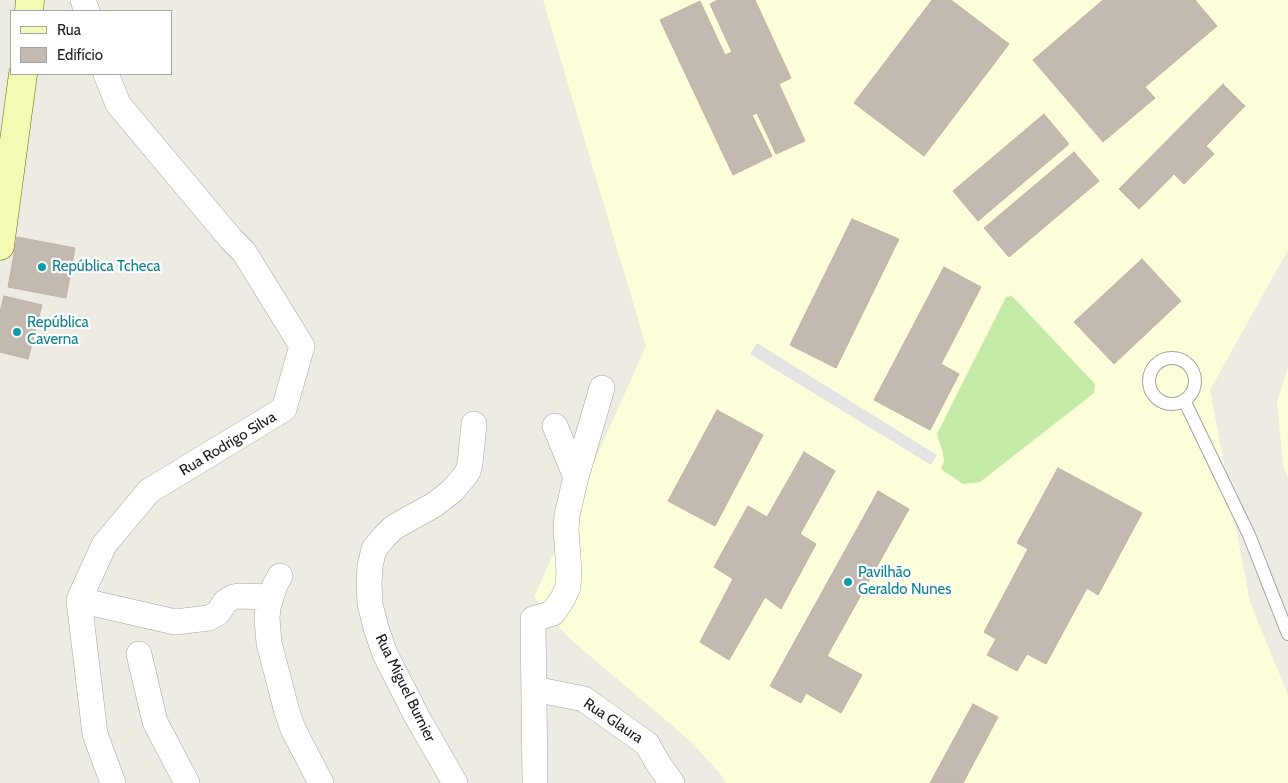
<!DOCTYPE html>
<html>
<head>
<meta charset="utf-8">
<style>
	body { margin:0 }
	#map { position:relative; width:1288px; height:783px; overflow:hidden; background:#eeebe2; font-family:Cabin,sans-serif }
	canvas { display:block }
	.legend { position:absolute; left:10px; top:10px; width:162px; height:65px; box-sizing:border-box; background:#fff; border:1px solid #a4a4a4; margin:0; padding:6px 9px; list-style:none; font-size:15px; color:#1c1c1c }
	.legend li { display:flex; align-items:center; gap:10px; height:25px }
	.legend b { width:25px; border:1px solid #a4a4a4 }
</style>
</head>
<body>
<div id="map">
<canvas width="1288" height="783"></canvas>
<ul class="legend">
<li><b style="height:6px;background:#f2fab4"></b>Rua</li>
<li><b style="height:14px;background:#c2bab1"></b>Edifício</li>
</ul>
</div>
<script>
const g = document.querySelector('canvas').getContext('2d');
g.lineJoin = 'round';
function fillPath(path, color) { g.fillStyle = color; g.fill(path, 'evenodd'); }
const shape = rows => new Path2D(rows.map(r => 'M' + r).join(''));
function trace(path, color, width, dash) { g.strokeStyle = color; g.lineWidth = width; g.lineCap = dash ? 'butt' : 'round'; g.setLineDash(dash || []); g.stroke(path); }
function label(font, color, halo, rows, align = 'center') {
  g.font = font + ' Cabin,sans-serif'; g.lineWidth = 4.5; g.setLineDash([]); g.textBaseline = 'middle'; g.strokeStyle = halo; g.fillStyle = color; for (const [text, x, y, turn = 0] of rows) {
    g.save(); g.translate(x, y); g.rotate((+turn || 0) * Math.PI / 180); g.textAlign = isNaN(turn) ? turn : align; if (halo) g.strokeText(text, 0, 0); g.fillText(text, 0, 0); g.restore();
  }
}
fillPath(shape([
	[543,0,1288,0,1288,250,1210,390,1250,602,1288,695,1288,783,726,783,719,772,689,740,568,637,534,597,646,346],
	[1288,367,1288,477,1283,465,1277,401]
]), '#fcffda');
fillPath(shape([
	[1012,296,1095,384,1094,393,980,482,963,484,941,469,944,462,943,453,937,434,1006,297]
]), '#c3eaa6');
fillPath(shape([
	[757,343,937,455,931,465,750,354]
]), '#e4e4e4');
const building = shape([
	[718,0,755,0,791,78,779,84,805,141,776,154,757,113,752,115,772,156,733,175,660,20,700,1,725,55,732,52,710,4,718,0],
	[932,0,951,0,1009,44,924,156,854,103,932,0],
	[1103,0,1195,0,1217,26,1145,87,1155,98,1103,142,1033,60,1103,0],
	[1223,84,1245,106,1206,146,1214,154,1184,184,1174,174,1139,209,1119,189,1223,84],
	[1044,114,1069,144,978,221,953,191,1044,114],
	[1074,152,1099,181,1009,257,984,228,1074,152],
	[852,219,899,239,836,368,790,345,852,219],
	[17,237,75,248,66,298,8,287,17,237],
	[1142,259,1181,301,1114,364,1074,322,1142,259],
	[944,267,981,287,941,364,959,374,930,430,874,400,944,267],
	[4,296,42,305,28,359,0,352,0,312,4,296],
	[717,410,763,435,715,526,668,501,717,410],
	[804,452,835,471,800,534,816,544,781,609,765,597,729,660,700,642,733,579,714,567,748,506,767,517,804,452],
	[1058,468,1142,513,1098,595,1087,588,1046,664,1027,654,1017,671,987,655,996,639,984,632,1028,549,1017,543,1058,468],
	[878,491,909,509,827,656,862,675,841,713,806,693,801,703,770,686,878,491],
	[973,704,998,717,963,783,930,783,973,704]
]);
fillPath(building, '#c2bab1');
trace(building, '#c0b2a4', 1);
const lane = shape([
	'1149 381a23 23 0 1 1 46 0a23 23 0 1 1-46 0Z',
	[1184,400,1249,535,1288,634]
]);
const street = shape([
	[83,0,87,11],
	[106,74,118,104,231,239,244,252,302,346,284,409,149,491,104,545,79,600,95,734,113,783],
	[555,426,576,477],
	[280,576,275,585,268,607,267,618,269,643,287,712,293,729,321,783],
	[79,600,175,622,209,618,218,613,225,602,233,597,239,596,271,597],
	[139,654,155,722,187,783],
	[534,689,584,699,647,744,659,765,672,783],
	[455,783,416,715,385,654,376,628,370,604,369,583,370,566,374,549,384,537,393,528,403,522,434,505,452,491,464,477,468,471,470,464,474,424],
	[535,783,533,619,553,613,563,598,568,587,569,572,566,529,567,515,576,477,602,388]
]);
const secondary = shape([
	[29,11,30,0],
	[0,246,23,74]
]);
trace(lane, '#a3a3a3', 14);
trace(street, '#a3a3a3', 26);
trace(secondary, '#607403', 29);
trace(lane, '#fff', 12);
trace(street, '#fff', 25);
trace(secondary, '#f2fab4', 28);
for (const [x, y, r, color] of [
	[42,267,5,"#0f9aa8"],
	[17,332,5,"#0f9aa8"],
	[848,582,5,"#0f9aa8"]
]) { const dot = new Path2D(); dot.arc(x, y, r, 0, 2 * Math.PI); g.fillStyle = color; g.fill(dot); trace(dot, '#fff', 2); }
label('15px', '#0d838f', '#fff', [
	["República Tcheca",52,267],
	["República",27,323],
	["Caverna",27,340],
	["Pavilhão",858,573],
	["Geraldo Nunes",858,590]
], 'left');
label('15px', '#1c1c1c', '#fff', [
	["Rua Rodrigo Silva",228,444,-31],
	["Rua Miguel Burnier",405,688,64],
	["Rua Glaura",613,721,34]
]);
</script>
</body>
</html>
